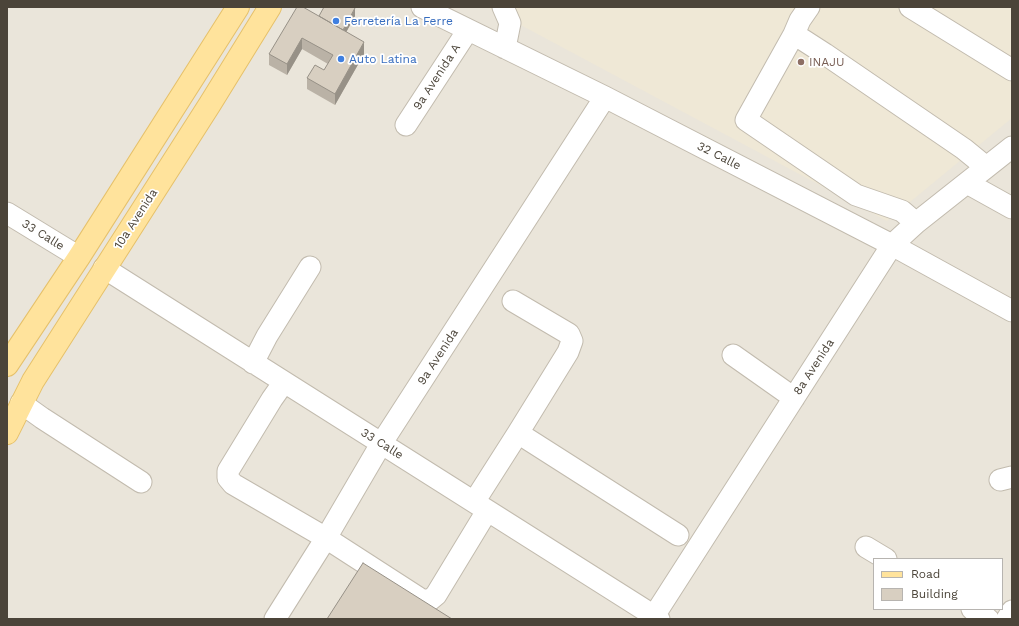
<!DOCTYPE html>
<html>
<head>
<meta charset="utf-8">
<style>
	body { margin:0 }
	#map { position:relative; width:1019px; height:626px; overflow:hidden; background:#f6f3ec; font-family:"Work Sans",sans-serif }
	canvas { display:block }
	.frame { position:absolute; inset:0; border:8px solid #4b4439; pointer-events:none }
	.legend { position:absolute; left:873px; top:558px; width:130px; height:52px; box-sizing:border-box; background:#fff; border:1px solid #b7b4b0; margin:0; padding:5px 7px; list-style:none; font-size:12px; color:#4b4439 }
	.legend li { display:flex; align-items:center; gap:8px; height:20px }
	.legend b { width:20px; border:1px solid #b7b4b0 }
</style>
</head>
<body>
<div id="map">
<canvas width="1019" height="626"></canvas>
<div class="frame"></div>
<ul class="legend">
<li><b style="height:5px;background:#ffe39c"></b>Road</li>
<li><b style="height:11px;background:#d8cfc1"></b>Building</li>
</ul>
</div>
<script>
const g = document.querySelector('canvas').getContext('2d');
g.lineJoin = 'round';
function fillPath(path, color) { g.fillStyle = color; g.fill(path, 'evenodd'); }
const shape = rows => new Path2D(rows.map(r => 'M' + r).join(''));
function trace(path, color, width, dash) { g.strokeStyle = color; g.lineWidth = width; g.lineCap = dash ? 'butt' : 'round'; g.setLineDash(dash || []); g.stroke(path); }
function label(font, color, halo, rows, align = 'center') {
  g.font = font + ' "Work Sans",sans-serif'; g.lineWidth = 3.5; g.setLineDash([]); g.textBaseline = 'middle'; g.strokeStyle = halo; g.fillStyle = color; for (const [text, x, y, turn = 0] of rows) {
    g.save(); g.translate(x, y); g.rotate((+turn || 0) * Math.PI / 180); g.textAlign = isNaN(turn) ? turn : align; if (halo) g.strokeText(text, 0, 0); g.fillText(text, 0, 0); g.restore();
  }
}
fillPath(shape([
	[7,7,1012,7,1012,619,7,619],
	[874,559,1002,559,1002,609,874,609]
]), '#eae5da');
fillPath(shape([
	[487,7,1012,7,1012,118,887,221]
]), '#efe8d6');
const minor = shape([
	[422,7,605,97,892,245,1012,311],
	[503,7,510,23,505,48],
	[809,7,800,20,794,34,825,54,964,149,986,167],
	[910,7,1012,70],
	[794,34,746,120,856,195,902,211,916,223],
	[406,125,468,30],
	[967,183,1012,208],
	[7,213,79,257],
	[104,268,659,619],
	[733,355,794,398],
	[253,363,267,336,310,267],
	[284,382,272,399,228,471,228,478,233,484,326,538,422,600,430,600,436,595,487,511],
	[21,403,42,418,141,482],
	[518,433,678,535],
	[1000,480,1012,477],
	[474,502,518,433,568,352,572,341,569,334,513,301],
	[866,547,886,559],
	[972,609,988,619],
	[275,619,326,538,381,444,605,97],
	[652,619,892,245,916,223,1012,147],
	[1007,619,1012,611]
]);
const major = shape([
	[7,365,79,257,238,7],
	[7,433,33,381,210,104,270,7]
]);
trace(minor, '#c2bbae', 23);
trace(major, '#e6c16a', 24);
trace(minor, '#fff', 21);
trace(major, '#ffe39c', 22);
fillPath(shape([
	[319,16,355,16,346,32,364,54,335,105,307,89,307,78,324,70,328,64,302,49,287,75,269,65,269,54]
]), '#bab2a6');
fillPath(shape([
	[355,8,355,16,342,40,342,33],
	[302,38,302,49,287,75,287,64],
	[364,42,364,54,335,105,335,94]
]), '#979187');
const building = shape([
	[297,7,303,7,364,42,335,94,307,78,315,65,324,70,333,55,302,38,287,64,269,54,297,7],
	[324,7,354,7,355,8,343,30,319,16,324,7],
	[363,563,452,619,327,619,363,563]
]);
fillPath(building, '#d8cfc1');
trace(building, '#979187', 1);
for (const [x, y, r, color] of [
	[336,21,4,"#3f7fe0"],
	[341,59,4,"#3f7fe0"],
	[801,62,4,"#8d6e63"]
]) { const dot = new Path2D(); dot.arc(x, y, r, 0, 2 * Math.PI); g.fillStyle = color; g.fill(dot); trace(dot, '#fff', 1.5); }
label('12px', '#366cbe', '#fff', [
	["Ferretería La Ferre",344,21],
	["Auto Latina",349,59]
], 'left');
label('12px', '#785e54', '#fff', [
	["INAJU",809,62]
], 'left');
label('12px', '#4b4439', '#fff', [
	["9a Avenida A",437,77,-57],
	["32 Calle",719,156,27],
	["10a Avenida",136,219,-57],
	["33 Calle",43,235,32],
	["9a Avenida",438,357,-57],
	["8a Avenida",814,367,-57],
	["33 Calle",382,444,32]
]);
</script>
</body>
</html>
